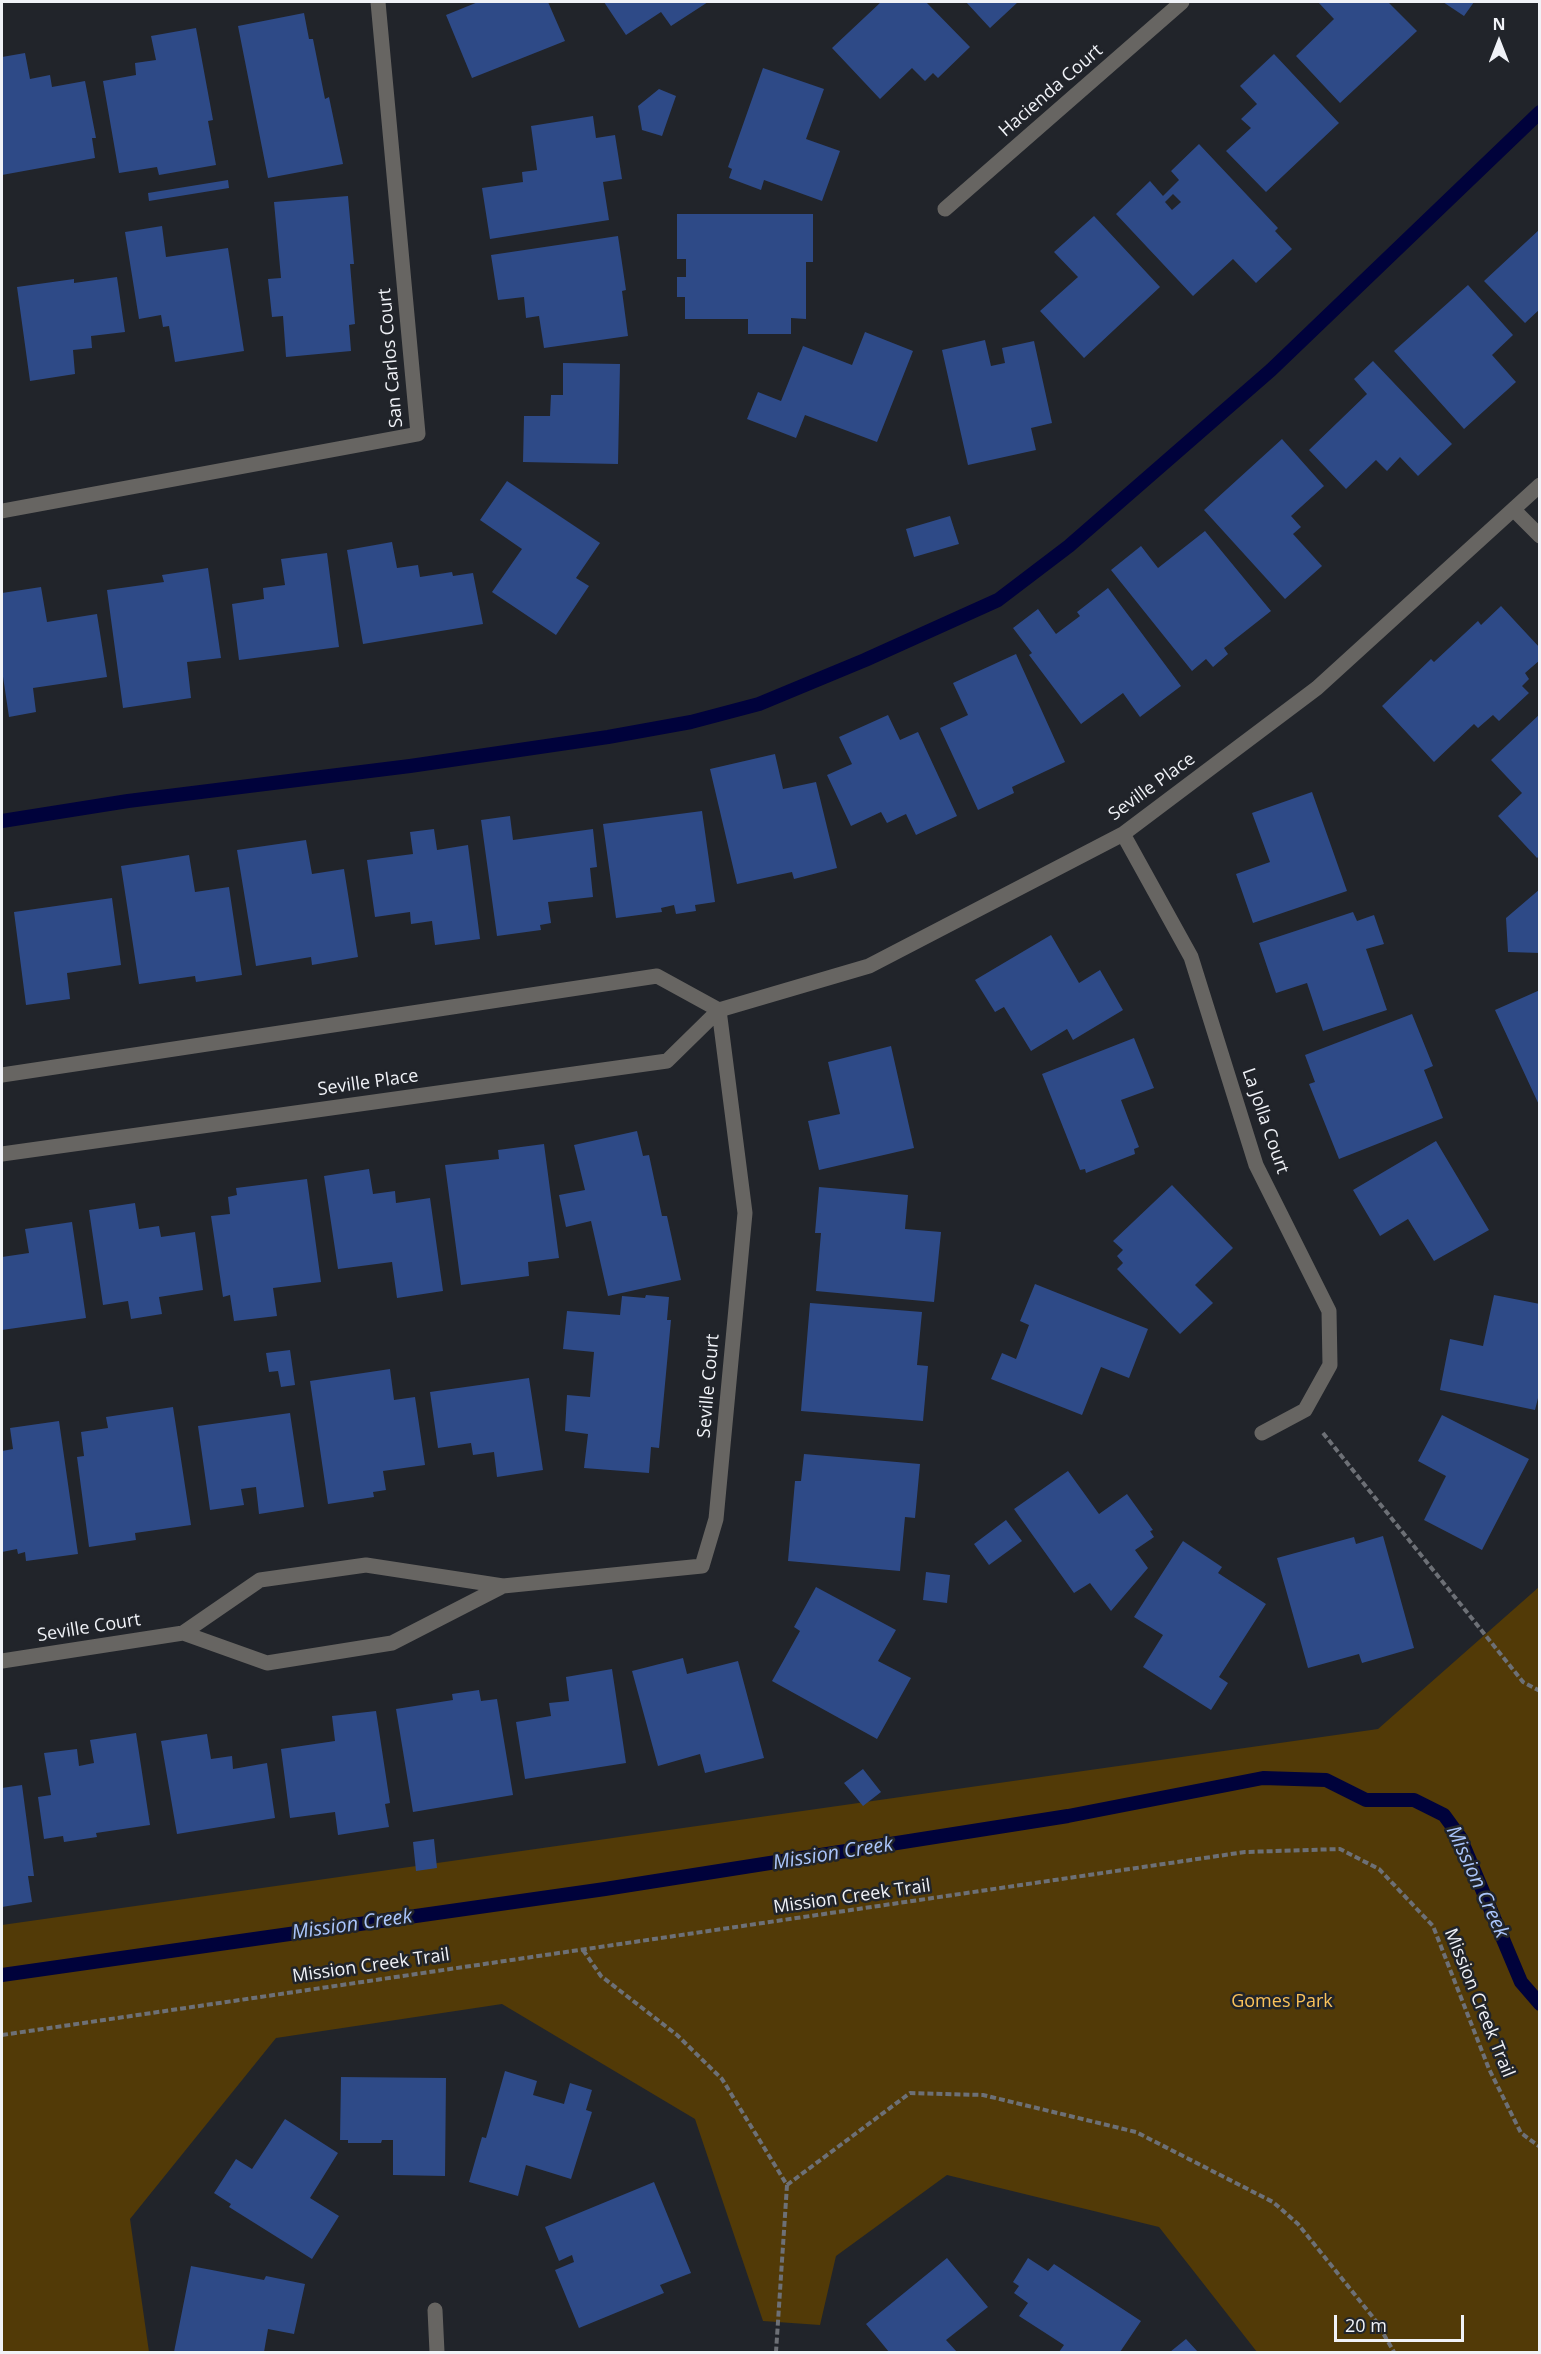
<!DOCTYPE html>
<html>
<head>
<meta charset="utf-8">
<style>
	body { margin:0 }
	#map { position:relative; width:1541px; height:2354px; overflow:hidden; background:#21242a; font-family:"Open Sans",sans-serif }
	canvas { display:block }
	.frame { position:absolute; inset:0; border:3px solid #f0f2f7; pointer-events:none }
	.north { position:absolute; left:1469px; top:12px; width:60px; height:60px; -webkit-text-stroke:4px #21242a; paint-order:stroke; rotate:0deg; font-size:16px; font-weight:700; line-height:24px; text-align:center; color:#f0f2f7 }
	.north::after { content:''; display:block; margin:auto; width:21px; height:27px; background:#f0f2f7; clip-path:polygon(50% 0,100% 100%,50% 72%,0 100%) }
	.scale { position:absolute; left:1334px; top:2315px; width:130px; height:27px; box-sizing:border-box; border:3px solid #f0f2f7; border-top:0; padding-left:8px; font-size:18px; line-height:21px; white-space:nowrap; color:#f0f2f7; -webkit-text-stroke:4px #21242a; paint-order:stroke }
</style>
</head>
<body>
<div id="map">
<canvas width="1541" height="2354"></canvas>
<div class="frame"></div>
<div class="north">N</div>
<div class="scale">20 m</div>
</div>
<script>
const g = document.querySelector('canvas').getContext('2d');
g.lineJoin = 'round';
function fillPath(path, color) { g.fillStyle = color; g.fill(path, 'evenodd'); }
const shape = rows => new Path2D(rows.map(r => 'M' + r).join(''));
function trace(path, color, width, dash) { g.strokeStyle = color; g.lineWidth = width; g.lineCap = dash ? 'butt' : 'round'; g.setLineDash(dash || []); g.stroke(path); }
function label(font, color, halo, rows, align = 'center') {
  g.font = font + ' "Open Sans",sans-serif'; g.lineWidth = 5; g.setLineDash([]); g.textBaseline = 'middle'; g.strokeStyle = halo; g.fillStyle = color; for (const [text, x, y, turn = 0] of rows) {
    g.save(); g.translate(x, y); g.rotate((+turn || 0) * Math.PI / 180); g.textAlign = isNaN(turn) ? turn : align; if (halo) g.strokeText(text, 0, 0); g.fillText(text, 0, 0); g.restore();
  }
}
fillPath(shape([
	[1539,1587,1539,2352,1257,2352,1159,2227,947,2175,836,2256,820,2325,763,2321,695,2119,502,2004,276,2038,130,2219,149,2352,2,2352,2,1925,1378,1729]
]), '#523a07');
trace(shape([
	[2,821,128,801,410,766,608,737,691,722,759,704,865,660,998,600,1069,546,1271,370,1540,112],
	[2,1975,605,1889,1068,1816,1263,1778,1326,1780,1366,1800,1414,1800,1444,1815,1460,1837,1521,1982,1540,2004]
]), '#00023b', 14);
fillPath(shape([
	[478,2,548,2,565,41,472,78,446,15],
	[604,2,708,2,671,26,661,12,626,35],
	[881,2,926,2,970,47,938,78,933,73,925,81,912,68,880,99,832,48],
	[966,2,1018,2,990,28],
	[1318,2,1388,2,1417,31,1340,103,1296,56,1334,19],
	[1443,2,1474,2,1464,16],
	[304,13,309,39,313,39,325,99,329,97,343,164,268,178,238,26],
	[196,28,213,120,208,121,216,165,159,175,157,167,119,173,103,81,136,75,135,63,156,60,151,36],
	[25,53,30,79,50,75,52,87,85,81,96,138,92,138,95,158,2,175,2,57],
	[1274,54,1339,123,1266,192,1226,151,1251,128,1241,119,1257,104,1240,86],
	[763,68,824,89,806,139,840,151,822,201,764,180,761,190,729,178,732,169,728,167],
	[659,89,676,96,662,136,642,130,638,106],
	[593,116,596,138,615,135,622,179,603,182,609,220,490,239,482,188,523,182,522,172,537,170,531,126],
	[1199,144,1278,228,1275,231,1292,249,1256,283,1233,259,1193,296,1116,214,1150,181,1163,196,1179,180,1171,171],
	[1173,194,1181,202,1172,210,1165,202],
	[228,180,229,188,149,201,148,193],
	[348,196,354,264,350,264,355,324,349,325,351,351,286,357,283,316,272,317,268,279,281,278,274,202],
	[677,214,813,214,813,262,806,262,806,319,791,318,791,334,748,334,748,319,685,319,685,297,677,297,677,277,686,277,686,259,677,259],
	[1094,216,1160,287,1084,358,1040,311,1078,277,1054,252],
	[162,226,166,257,228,248,244,351,175,362,169,326,163,327,161,315,139,319,125,232],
	[1540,229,1540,309,1525,323,1484,281],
	[618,236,626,290,622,291,628,336,544,348,539,316,526,318,524,297,498,300,491,255],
	[117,277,125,332,91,336,92,348,73,350,75,374,30,381,17,287,74,279,74,283],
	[1468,285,1513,335,1492,355,1516,382,1464,429,1394,351],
	[865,332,913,351,877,442,805,415,796,438,747,419,758,392,781,401,803,346,852,365],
	[985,340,991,366,1005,363,1002,348,1034,341,1052,423,1031,428,1036,450,968,465,942,350],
	[1373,361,1452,444,1418,476,1400,457,1387,471,1376,460,1346,489,1309,450,1367,394,1354,379],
	[563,363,620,364,618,464,523,462,524,416,550,416,551,395,563,395],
	[1282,439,1324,486,1291,516,1301,527,1293,534,1322,566,1285,599,1204,510],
	[507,481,600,543,576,578,589,586,556,635,492,592,522,549,480,520],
	[950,516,959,544,914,557,906,529],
	[1205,531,1271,611,1224,648,1228,654,1213,667,1206,659,1192,671,1111,570,1141,546,1158,568],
	[392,542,397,568,418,565,420,577,452,572,453,576,473,573,483,624,363,644,347,550],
	[327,553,339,647,239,660,232,604,264,599,263,588,285,585,281,559],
	[208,568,221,658,187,662,191,698,123,708,107,590,164,582,162,575],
	[41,587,47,622,97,614,107,677,33,688,36,712,9,717,2,670,2,593],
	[1108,588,1181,686,1140,717,1123,693,1081,724,1029,655,1032,653,1013,628,1038,609,1056,634,1080,616,1077,612],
	[1501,606,1540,648,1540,660,1525,673,1529,679,1522,686,1529,693,1499,721,1493,715,1478,728,1474,724,1434,762,1382,706,1431,659,1434,662,1478,621,1481,625],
	[1016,654,1065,762,1012,787,1014,793,978,810,940,728,968,715,953,683],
	[1540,714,1540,855,1537,858,1498,816,1522,793,1491,760],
	[888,715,900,740,918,732,957,816,916,835,906,814,887,823,881,812,851,826,827,775,852,764,839,737],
	[775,754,783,789,816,782,837,868,794,879,792,872,737,884,710,769],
	[1312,792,1347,891,1253,923,1236,874,1270,862,1252,813],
	[702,811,715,902,695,905,696,911,676,914,674,905,661,908,662,912,616,918,603,824],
	[510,816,513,840,593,829,597,867,590,868,593,897,548,902,551,923,540,925,541,930,497,936,481,820],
	[434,829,437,850,468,845,480,939,435,945,432,921,411,924,410,912,375,917,367,860,413,854,410,832],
	[306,840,312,874,344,869,358,957,312,965,311,957,256,966,237,850],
	[189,855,195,892,229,887,242,975,196,982,195,976,139,984,121,866],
	[1540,889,1540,953,1508,952,1506,918],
	[112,898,121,965,67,973,70,999,26,1005,14,912],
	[1353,912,1357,921,1374,915,1384,944,1366,949,1387,1010,1323,1031,1307,983,1276,993,1259,943],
	[1051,935,1079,983,1100,970,1123,1010,1073,1040,1067,1029,1031,1051,1004,1007,995,1012,975,980],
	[1540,990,1540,1107,1495,1010],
	[1412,1014,1433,1066,1424,1070,1443,1118,1339,1159,1309,1084,1315,1082,1305,1055],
	[1134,1038,1154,1088,1121,1100,1139,1147,1134,1149,1135,1154,1086,1173,1085,1169,1080,1170,1042,1074],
	[891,1046,914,1148,819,1170,808,1121,840,1114,828,1062],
	[637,1131,643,1156,649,1155,662,1216,667,1216,681,1280,608,1296,591,1221,566,1227,559,1195,585,1190,574,1145],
	[1436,1141,1489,1230,1434,1261,1408,1219,1380,1236,1353,1190],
	[544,1144,559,1258,528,1262,529,1276,461,1285,445,1165,499,1159,498,1150],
	[369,1169,373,1194,395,1191,396,1203,430,1198,443,1291,397,1298,392,1262,338,1269,324,1176],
	[307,1179,321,1282,273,1288,277,1316,234,1321,230,1295,223,1297,211,1216,230,1214,228,1197,237,1195,236,1188],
	[1172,1185,1233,1248,1195,1285,1213,1303,1180,1334,1117,1269,1123,1263,1117,1256,1123,1250,1113,1241],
	[819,1187,908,1195,905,1229,941,1232,934,1302,816,1291,821,1233,815,1233],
	[135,1203,139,1229,159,1226,161,1237,195,1232,203,1290,159,1297,162,1314,131,1319,128,1301,103,1305,89,1210],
	[72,1222,86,1318,2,1330,2,1257,29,1253,25,1229],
	[1035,1284,1148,1329,1129,1378,1101,1367,1082,1415,991,1379,1002,1353,1016,1359,1029,1325,1020,1321],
	[646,1295,669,1297,667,1320,671,1320,659,1448,651,1447,649,1473,584,1468,588,1434,565,1431,567,1395,590,1397,594,1352,563,1349,567,1311,620,1315,622,1296,645,1298],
	[1494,1295,1540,1304,1540,1390,1535,1410,1440,1390,1450,1339,1483,1346],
	[810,1303,922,1312,917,1365,928,1366,923,1421,801,1411],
	[290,1350,295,1385,281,1387,278,1371,269,1372,266,1353],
	[390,1369,394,1400,415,1397,425,1465,383,1471,386,1490,373,1492,374,1497,328,1504,310,1381],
	[529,1378,543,1470,497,1477,494,1452,473,1455,471,1443,438,1448,430,1392],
	[173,1407,191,1525,135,1533,136,1540,89,1547,77,1457,84,1456,81,1432,108,1428,106,1417],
	[290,1413,304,1507,259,1514,256,1487,241,1489,244,1505,210,1510,198,1426],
	[1442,1415,1529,1459,1482,1550,1424,1520,1446,1476,1418,1461],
	[59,1421,78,1554,26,1561,25,1552,18,1554,17,1549,2,1552,2,1451,13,1449,10,1428],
	[804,1454,920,1464,915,1518,905,1517,900,1571,788,1561,795,1481,801,1481],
	[1068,1471,1099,1514,1127,1494,1153,1530,1150,1531,1154,1537,1135,1550,1148,1568,1111,1611,1090,1583,1074,1593,1014,1509],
	[1006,1520,1022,1541,989,1565,974,1544],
	[1383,1536,1414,1648,1362,1663,1359,1654,1308,1668,1277,1558,1354,1537,1356,1544],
	[1183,1541,1222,1567,1218,1573,1266,1604,1219,1677,1228,1683,1211,1710,1143,1667,1163,1635,1134,1617],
	[926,1572,950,1575,947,1603,923,1600],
	[816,1587,896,1630,878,1661,911,1678,877,1739,772,1681,800,1631,794,1627],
	[683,1658,687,1674,738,1661,764,1758,705,1773,700,1754,658,1766,632,1671],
	[612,1669,626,1763,525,1779,516,1722,551,1716,549,1703,569,1701,566,1677],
	[479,1690,481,1701,497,1699,513,1795,413,1812,396,1709,453,1700,452,1694],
	[376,1711,390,1803,385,1804,389,1827,338,1835,335,1812,290,1818,281,1749,335,1741,332,1716],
	[136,1733,150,1825,96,1833,97,1837,64,1842,63,1836,44,1839,38,1797,51,1795,44,1753,77,1749,79,1766,94,1763,90,1740],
	[207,1734,211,1759,232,1756,233,1769,267,1763,275,1818,177,1834,161,1741],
	[863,1769,881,1792,863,1806,844,1783],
	[22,1785,34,1876,28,1876,32,1902,2,1907,2,1788],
	[434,1839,437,1868,416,1871,413,1842],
	[505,2071,537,2081,533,2095,564,2104,570,2083,592,2090,586,2110,592,2112,571,2179,526,2165,518,2196,469,2182,482,2137,486,2138],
	[341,2077,446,2078,445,2176,393,2175,393,2140,382,2140,381,2143,348,2143,348,2140,340,2140],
	[285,2119,338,2153,310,2198,339,2216,312,2259,229,2207,231,2204,214,2193,236,2159,252,2169],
	[654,2182,691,2273,660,2285,664,2293,579,2328,555,2270,574,2262,572,2255,559,2261,545,2227],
	[947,2258,988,2307,946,2340,957,2352,889,2352,866,2324],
	[1028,2258,1048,2271,1054,2264,1141,2321,1120,2352,1059,2352,1064,2345,1019,2316,1028,2303,1014,2293,1019,2286,1013,2282],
	[191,2266,264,2280,266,2276,305,2284,294,2334,268,2329,264,2352,174,2352],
	[1186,2339,1198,2352,1170,2352]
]), '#2e4a87');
trace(shape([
	[1323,1433,1523,1682,1540,1691],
	[583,1950,601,1976,677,2035,722,2079,787,2185,776,2352],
	[2,2035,1245,1852,1340,1849,1379,1869,1433,1926,1489,2069,1521,2133,1540,2147],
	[787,2185,910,2093,983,2095,1136,2132,1273,2202,1298,2224,1376,2321,1394,2352]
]), '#6d7076', 4, [6, 3]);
trace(shape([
	[945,209,1182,2],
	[1514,510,1540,536],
	[2,511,418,434,378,2],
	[1123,834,1191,957,1256,1165,1329,1311,1330,1365,1305,1410,1262,1433],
	[2,1075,657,976,719,1010],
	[2,1154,667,1061,719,1010,869,966,1123,834,1317,688,1540,485],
	[183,1633,267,1663,392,1643,503,1586],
	[2,1661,183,1633,260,1580,366,1565,503,1586,702,1566,716,1519,745,1213,719,1010],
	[435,2310,437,2352]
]), '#676562', 15);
label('18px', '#f0f2f7', '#21242a', [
	["Hacienda Court",1051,91,-41],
	["San Carlos Court",391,358,-95],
	["Seville Place",1152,787,-36],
	["Seville Place",368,1083,-8],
	["La Jolla Court",1265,1121,71],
	["Seville Court",709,1386,-85],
	["Seville Court",89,1628,-9],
	["Mission Creek Trail",852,1897,-8],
	["Mission Creek Trail",371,1966,-8],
	["Mission Creek Trail",1479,2003,68]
]);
label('18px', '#fbc25a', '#21242a', [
	["Gomes Park",1282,2002]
]);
label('italic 20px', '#aac5fb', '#21242a', [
	["Mission Creek",833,1854,-9],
	["Mission Creek",1477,1882,65],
	["Mission Creek",352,1925,-8]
]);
</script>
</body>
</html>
